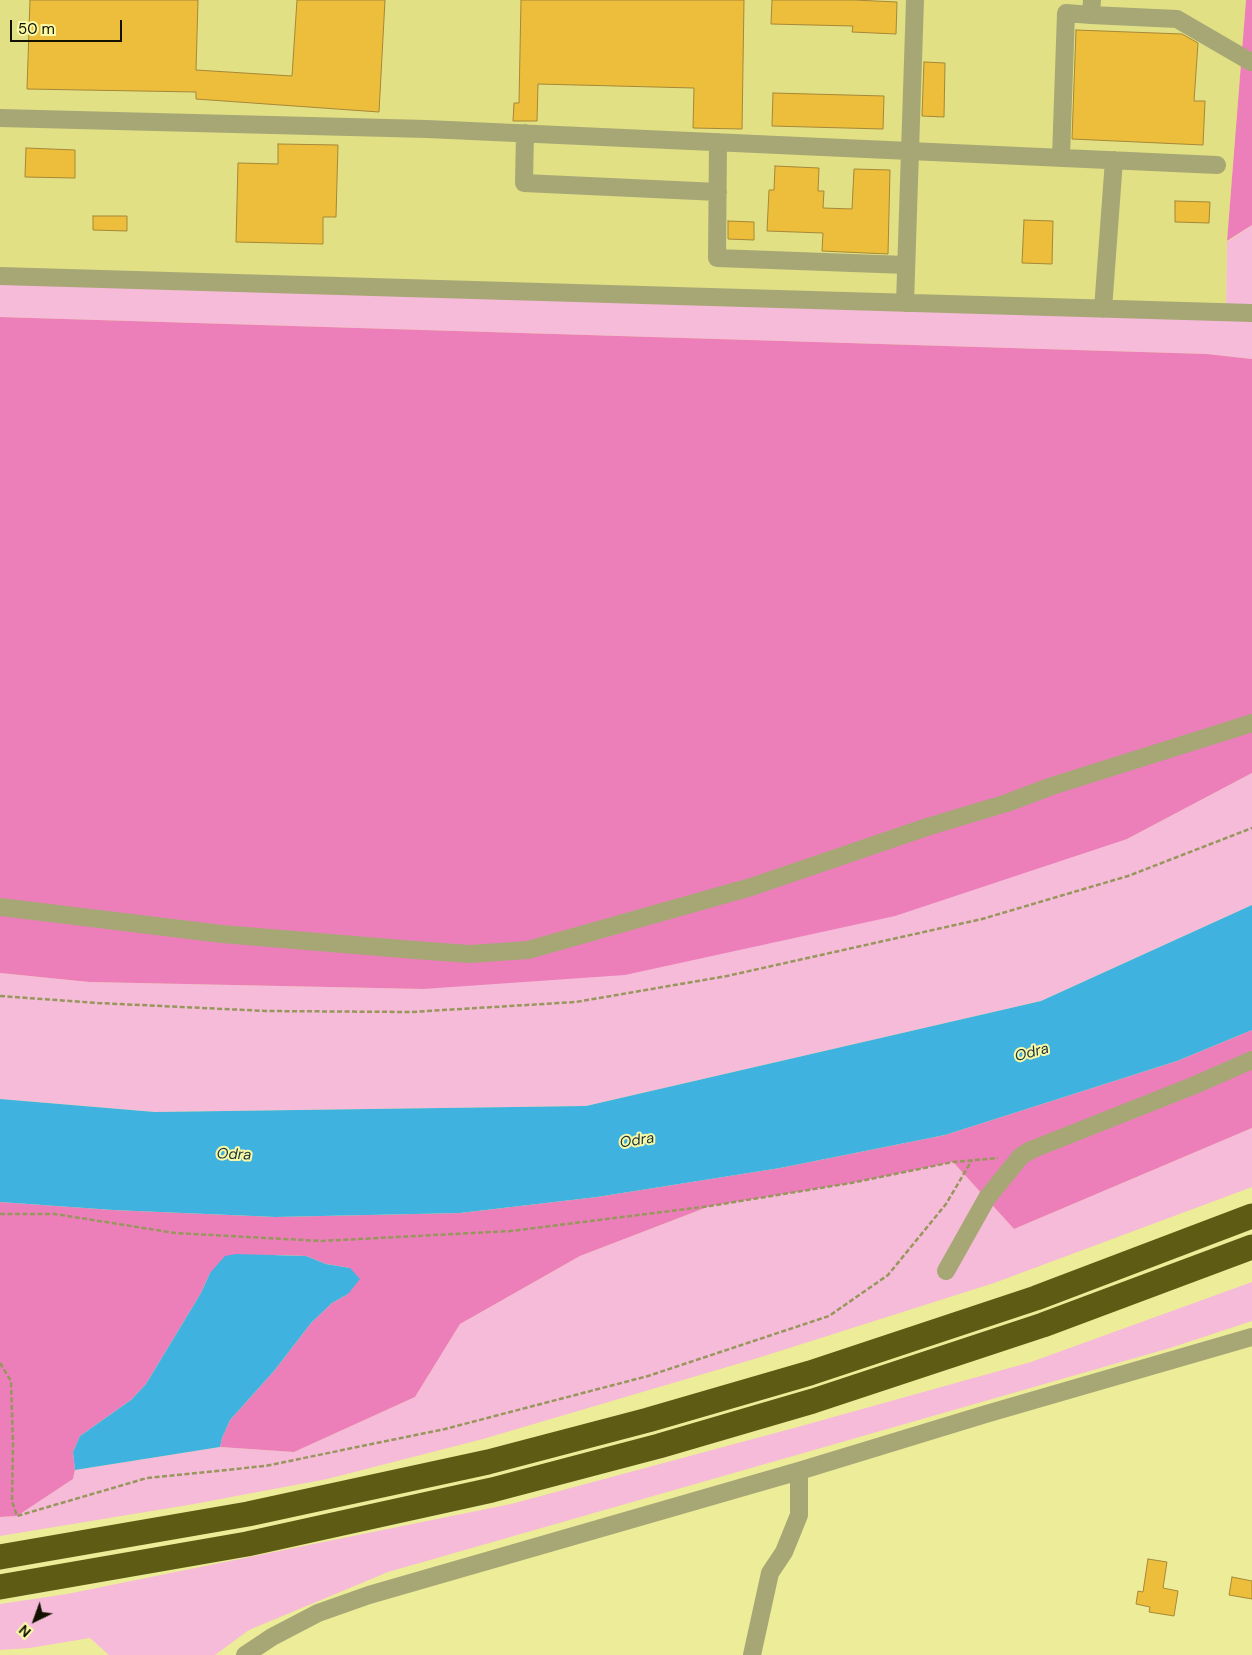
<!DOCTYPE html>
<html>
<head>
<meta charset="utf-8">
<style>
	body { margin:0 }
	#map { position:relative; width:1252px; height:1655px; overflow:hidden; background:#edec99; font-family:"DM Sans",sans-serif }
	canvas { display:block }
	.north { position:absolute; left:10px; top:1595px; width:50px; height:50px; -webkit-text-stroke:4px #fafaa6; paint-order:stroke; rotate:222deg; font-size:14px; font-weight:700; line-height:20px; text-align:center; color:#131200 }
	.north::after { content:''; display:block; margin:auto; width:18px; height:22px; background:#131200; clip-path:polygon(50% 0,100% 100%,50% 72%,0 100%) }
	.scale { position:absolute; left:10px; top:20px; width:112px; height:22px; box-sizing:border-box; border:2px solid #131200; border-top:0; padding-left:6px; font-size:15px; line-height:18px; white-space:nowrap; color:#131200; -webkit-text-stroke:4px #fafaa6; paint-order:stroke }
</style>
</head>
<body>
<div id="map">
<canvas width="1252" height="1655"></canvas>
<div class="north">N</div>
<div class="scale">50 m</div>
</div>
<script>
const g = document.querySelector('canvas').getContext('2d');
g.lineJoin = 'round';
function fillPath(path, color) { g.fillStyle = color; g.fill(path, 'evenodd'); }
const shape = rows => new Path2D(rows.map(r => 'M' + r).join(''));
function trace(path, color, width, dash) { g.strokeStyle = color; g.lineWidth = width; g.lineCap = dash ? 'butt' : 'round'; g.setLineDash(dash || []); g.stroke(path); }
function label(font, color, halo, rows, align = 'center') {
  g.font = font + ' "DM Sans",sans-serif'; g.lineWidth = 4; g.setLineDash([]); g.textBaseline = 'middle'; g.strokeStyle = halo; g.fillStyle = color; for (const [text, x, y, turn = 0] of rows) {
    g.save(); g.translate(x, y); g.rotate((+turn || 0) * Math.PI / 180); g.textAlign = isNaN(turn) ? turn : align; if (halo) g.strokeText(text, 0, 0); g.fillText(text, 0, 0); g.restore();
  }
}
fillPath(shape([
	[0,0,1246,0,1227,241,1226,312,0,276]
]), '#e1e084');
fillPath(shape([
	[1252,225,1252,359,1207,354,0,317,0,276,1226,312,1227,242],
	[1252,773,1252,905,1041,1001,586,1106,155,1112,0,1099,0,973,89,982,423,989,1127,839],
	[1252,1128,1252,1187,994,1283,761,1357,483,1439,327,1479,194,1504,0,1536,0,1517,17,1516,73,1479,75,1470,220,1447,294,1452,415,1397,460,1324,580,1256,710,1206,953,1162,1014,1229],
	[1252,1282,1252,1321,1170,1348,388,1572,249,1630,215,1655,109,1655,90,1638,30,1648,0,1650,0,1604,67,1594,511,1504,794,1428,1031,1362]
]), '#f6bbd8');
fillPath(shape([
	[1246,0,1252,0,1252,225,1227,241],
	[0,317,1207,354,1252,359,1252,773,1127,839,895,916,625,975,423,989,89,982,0,973],
	[1252,1030,1252,1128,1014,1229,953,1162,851,1183,710,1206,580,1256,460,1324,415,1397,294,1452,220,1447,222,1438,230,1420,274,1371,311,1323,332,1303,348,1294,350,1268,326,1264,306,1256,277,1255,210,1273,201,1293,146,1384,131,1400,80,1436,73,1452,75,1470,73,1479,17,1516,0,1517,0,1202,113,1210,276,1217,460,1213,597,1197,780,1168,945,1135,1177,1061]
]), '#ec7fba');
fillPath(shape([
	[1252,905,1252,1030,1177,1061,945,1135,780,1168,597,1197,460,1213,276,1217,113,1210,0,1202,0,1099,155,1112,586,1106,1041,1001],
	[236,1254,306,1256,326,1264,350,1268,360,1279,348,1294,332,1303,311,1323,274,1371,230,1420,222,1438,220,1447,75,1470,73,1452,80,1436,131,1400,146,1384,201,1293,210,1273,225,1256]
]), '#3fb2df');
const building = shape([
	[30,0,198,0,196,70,292,76,297,0,385,0,379,112,196,99,196,92,27,89,30,0],
	[521,0,744,0,742,129,693,128,694,88,538,84,537,121,513,121,514,103,519,103,521,0],
	[772,0,854,0,897,2,896,34,852,32,853,26,771,24,772,0],
	[1076,30,1182,34,1198,43,1194,101,1205,101,1203,145,1072,139,1076,30],
	[924,62,945,63,944,117,922,116,924,62],
	[773,93,884,96,883,129,772,126,773,93],
	[278,144,338,145,336,217,323,217,323,244,236,242,238,163,278,164,278,144],
	[26,148,75,150,75,178,25,177,26,148],
	[775,166,819,168,818,191,824,191,823,208,852,209,854,169,890,170,888,254,822,251,823,233,767,231,769,190,774,190,775,166],
	[1175,201,1210,202,1209,223,1175,222,1175,201],
	[93,216,127,216,127,231,93,230,93,216],
	[1024,220,1053,221,1052,264,1022,263,1024,220],
	[728,221,754,222,754,240,728,239,728,221],
	[1148,1559,1167,1562,1163,1588,1178,1591,1174,1616,1149,1612,1150,1607,1136,1604,1138,1591,1143,1592,1148,1559],
	[1232,1577,1252,1581,1252,1599,1229,1595,1232,1577]
]);
fillPath(building, '#edbe3b');
trace(building, '#a68838', 1);
trace(shape([
	[0,996,98,1003,266,1011,411,1012,576,1002,727,976,982,919,1128,876,1252,828],
	[0,1214,55,1214,175,1233,321,1241,511,1231,710,1206,851,1183,953,1162,998,1158],
	[0,1363,11,1381,13,1444,12,1501,17,1516,147,1478,265,1466,445,1429,648,1376,829,1316,888,1275,946,1204,972,1160]
]), '#97965c', 2.5, [5, 2.5]);
trace(shape([
	[1092,0,1091,15,1177,19,1251,62],
	[0,118,427,129,1217,165],
	[525,133,524,183,718,192],
	[718,142,717,258,906,265],
	[1061,157,1066,13,1091,15],
	[0,276,1252,313],
	[905,303,915,0],
	[1103,309,1114,160],
	[0,907,222,934,415,950,470,954,528,950,751,887,927,827,1007,803,1052,786,1252,723],
	[946,1271,987,1198,1021,1156,1031,1150,1195,1085,1252,1060],
	[245,1655,272,1637,318,1613,369,1595,799,1471,986,1414,1252,1337],
	[752,1655,770,1573,784,1552,799,1515,799,1471]
]), '#a7a776', 18);
trace(shape([
	[0,1557,248,1514,488,1462,648,1420,810,1373,1036,1298,1252,1216],
	[0,1587,247,1544,492,1490,659,1446,813,1401,1043,1325,1252,1247]
]), '#5d5b14', 25);
label('italic 15px', '#1a333d', '#fafaa6', [
	["Odra",1032,1053,-15],
	["Odra",637,1141,-9],
	["Odra",234,1155,2]
]);
</script>
</body>
</html>
